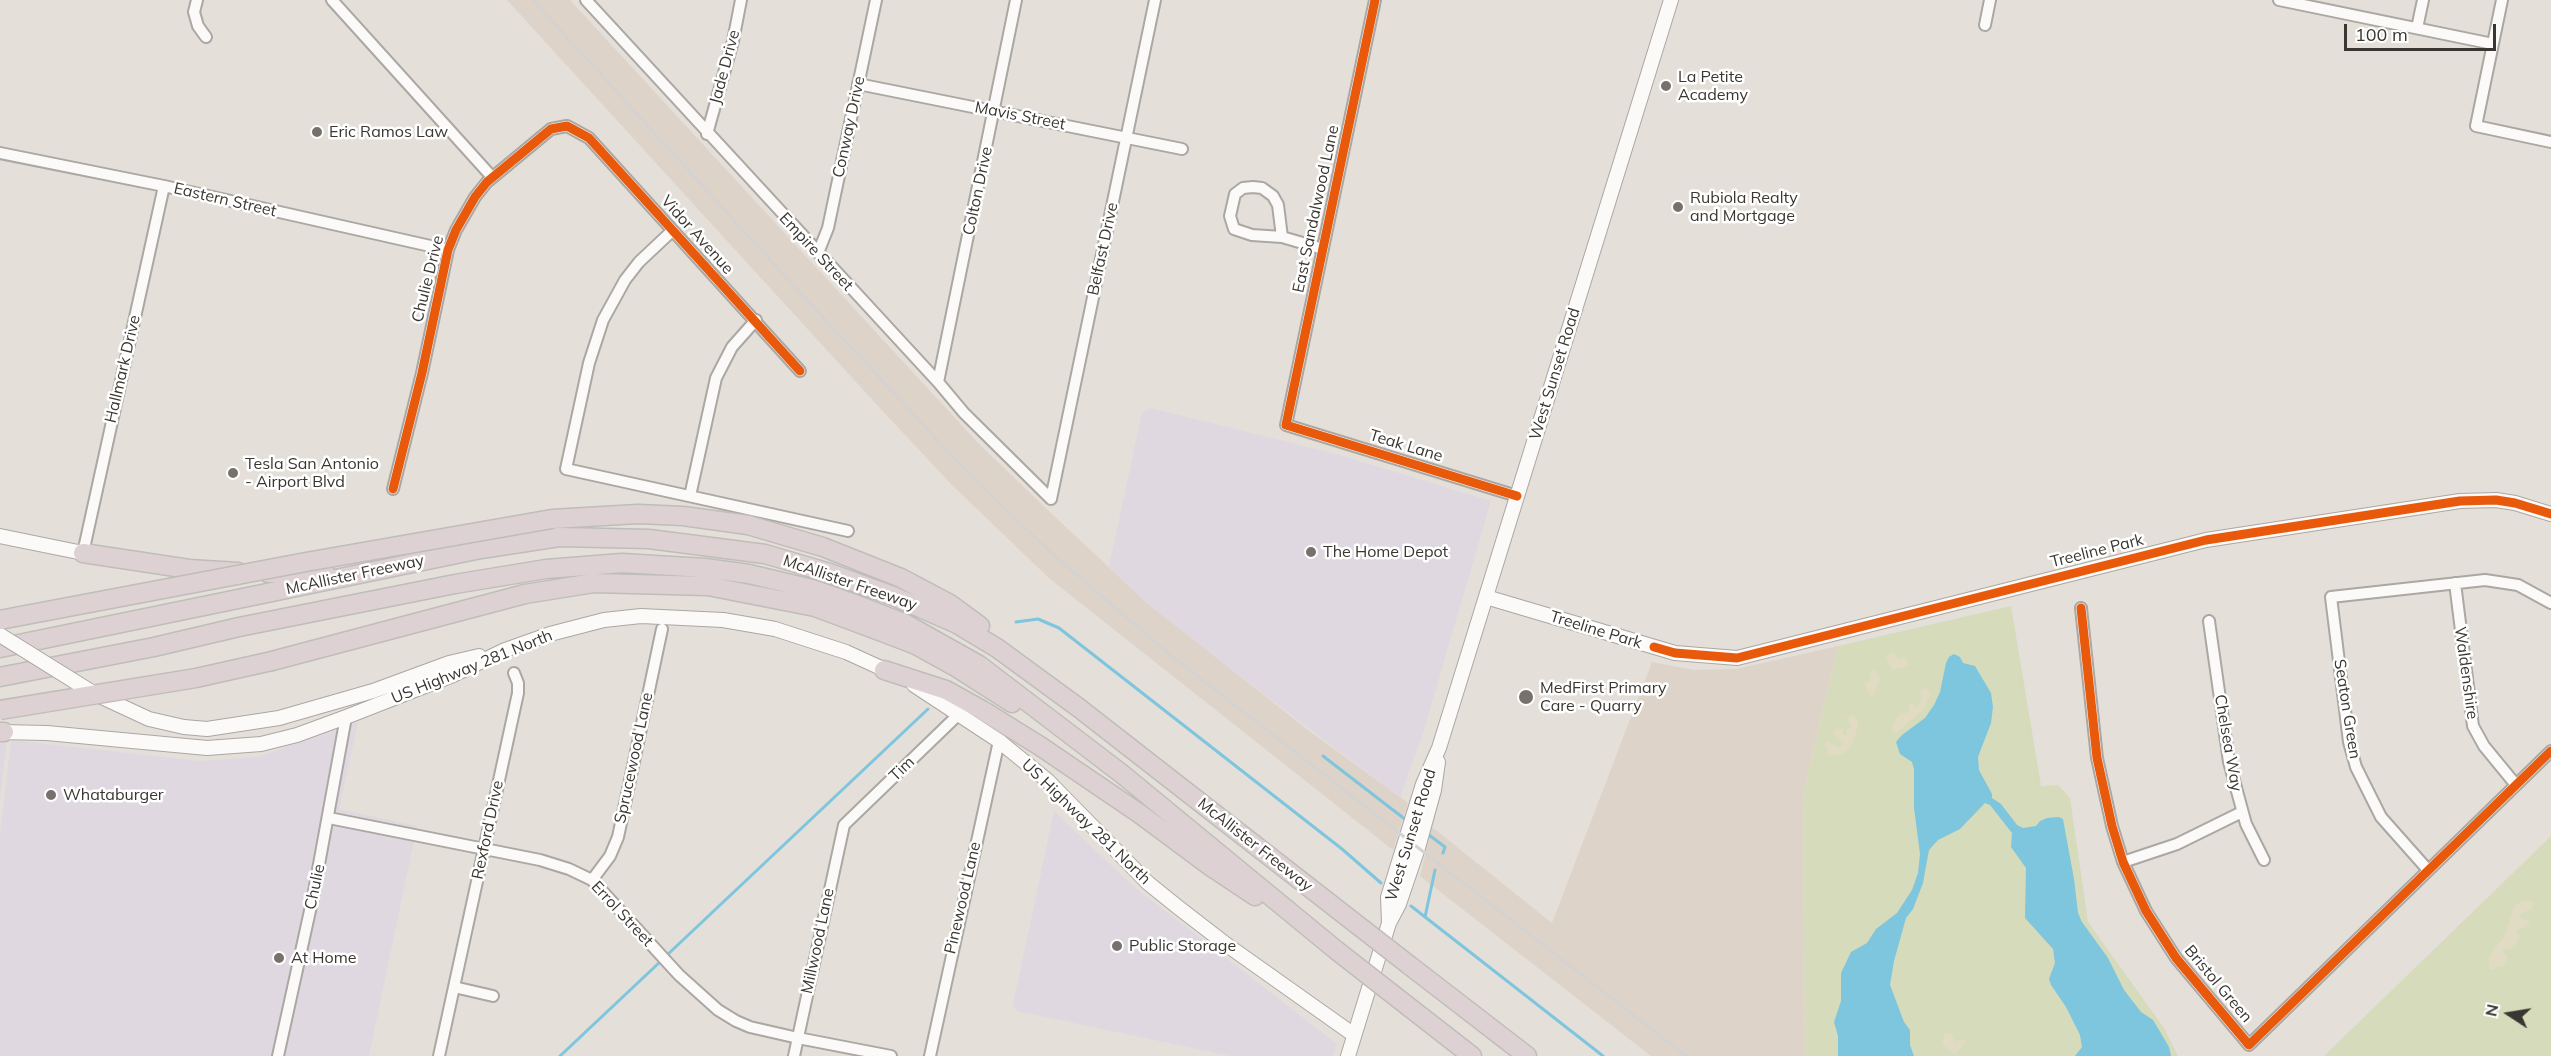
<!DOCTYPE html>
<html>
<head>
<meta charset="utf-8">
<style>
	body { margin:0 }
	#map { position:relative; width:2551px; height:1056px; overflow:hidden; background:#e4dfd9; font-family:Mulish,sans-serif }
	canvas { display:block }
	.north { position:absolute; left:2479px; top:984px; width:60px; height:60px; -webkit-text-stroke:4px #fff; paint-order:stroke; rotate:282deg; font-size:16px; font-weight:700; line-height:24px; text-align:center; color:#3a3631 }
	.north::after { content:''; display:block; margin:auto; width:21px; height:27px; background:#3a3631; clip-path:polygon(50% 0,100% 100%,50% 72%,0 100%) }
	.scale { position:absolute; left:2344px; top:24px; width:152px; height:27px; box-sizing:border-box; border:3px solid #3a3631; border-top:0; padding-left:8px; font-size:18px; line-height:21px; white-space:nowrap; color:#3a3631; -webkit-text-stroke:4px #fff; paint-order:stroke }
</style>
</head>
<body>
<div id="map">
<canvas width="2551" height="1056"></canvas>
<div class="north">N</div>
<div class="scale">100 m</div>
</div>
<script>
const g = document.querySelector('canvas').getContext('2d');
g.lineJoin = 'round';
function fillPath(path, color) { g.fillStyle = color; g.fill(path, 'evenodd'); }
const shape = rows => new Path2D(rows.map(r => 'M' + r).join(''));
function trace(path, color, width, dash) { g.strokeStyle = color; g.lineWidth = width; g.lineCap = dash ? 'butt' : 'round'; g.setLineDash(dash || []); g.stroke(path); }
function label(font, color, halo, rows, align = 'center') {
  g.font = font + ' Mulish,sans-serif'; g.lineWidth = 5; g.setLineDash([]); g.textBaseline = 'middle'; g.strokeStyle = halo; g.fillStyle = color; for (const [text, x, y, turn = 0] of rows) {
    g.save(); g.translate(x, y); g.rotate((+turn || 0) * Math.PI / 180); g.textAlign = isNaN(turn) ? turn : align; if (halo) g.strokeText(text, 0, 0); g.fillText(text, 0, 0); g.restore();
  }
}
fillPath(shape([
	[1150,408,1332,453,1491,501,1423,733,1400,797,1237,674,1148,604,1109,567,1142,413],
	[358,722,339,809,417,826,369,1056,0,1056,0,835,11,740,200,761,258,757],
	[0,739,7,739,0,800],
	[1054,811,1133,886,1337,1044,1333,1056,1230,1056,1017,1011,1013,1005]
]), '#dfd8e1');
fillPath(shape([
	[507,0,570,0,978,443,1054,516,1148,604,1308,730,1408,803,1393,850,1050,579,952,485,877,405],
	[1838,646,1803,795,1805,1056,1651,1056,1420,876,1432,827,1552,923,1652,662,1694,670,1736,669]
]), '#ded3c8');
fillPath(shape([
	[2011,606,2041,786,2058,785,2070,798,2088,922,2164,1028,2178,1056,1805,1056,1803,795,1838,646],
	[2551,836,2551,1056,2324,1056]
]), '#d6dbbc');
fillPath(shape([
	[1891,653,1895,653,1898,659,1906,658,1909,666,1892,670,1886,658],
	[1873,670,1876,671,1880,678,1873,697,1870,695,1864,684,1871,680,1869,674],
	[1924,688,1927,688,1930,694,1924,709,1897,732,1893,733,1892,725,1900,713,1908,713,1909,704,1914,703,1915,708,1918,707,1922,698,1920,692],
	[1850,715,1856,718,1858,726,1853,742,1844,754,1827,756,1828,751,1825,745,1827,742,1838,747,1843,744,1834,735,1835,729,1842,729,1844,735,1847,735,1847,729,1852,727,1847,719],
	[2522,901,2532,901,2533,903,2532,909,2521,913,2519,917,2523,920,2528,920,2530,923,2525,928,2516,930,2519,937,2515,947,2502,950,2503,953,2507,955,2505,966,2498,966,2493,970,2489,969,2489,958,2496,945,2504,938,2514,907],
	[1949,1033,1953,1034,1954,1042,1962,1039,1966,1042,1955,1054,1942,1044,1944,1035]
]), '#e2dbc4');
fillPath(shape([
	[1954,654,1960,657,1963,663,1975,666,1991,693,1993,707,1991,723,1978,757,1979,770,1992,794,1992,798,2001,804,2017,825,2023,828,2036,826,2040,821,2047,818,2059,817,2063,819,2074,879,2078,913,2082,922,2108,958,2124,990,2141,1012,2153,1020,2159,1030,2169,1047,2171,1056,2075,1056,2082,1047,2080,1035,2066,1007,2051,985,2049,979,2055,963,2053,949,2025,918,2026,868,2011,847,2012,833,1990,805,1985,803,1960,829,1938,840,1929,850,1923,883,1913,909,1906,918,1894,961,1890,985,1904,1022,1910,1030,1910,1045,1914,1056,1838,1056,1838,1036,1834,1022,1841,1001,1841,973,1851,952,1867,943,1876,929,1897,913,1912,890,1918,873,1920,854,1914,808,1914,769,1912,762,1900,754,1896,742,1902,735,1925,718,1934,705,1940,692,1946,663,1949,657]
]), '#7ec5de');
trace(shape([
	[1016,622,1038,619,1059,628,1342,849,1381,883],
	[1323,756,1406,820],
	[1429,835,1445,847,1443,853],
	[1411,906,1603,1056],
	[1425,917,1435,870],
	[666,956,928,709],
	[560,1056,661,961]
]), '#7ec5de', 3);
const street = shape([
	[197,0,194,12,198,26,206,37],
	[332,0,492,177],
	[586,0,938,382,964,413,1051,499],
	[1375,0,1286,425,1517,496],
	[2279,0,2493,44],
	[2502,0,2476,126,2551,142],
	[1985,25,1990,0],
	[2417,28,2423,0],
	[858,84,1182,149],
	[707,134,733,41,741,0],
	[0,153,164,186,448,250],
	[672,231,639,262,625,280,603,320,589,363,566,469,848,531],
	[1282,237,1278,205,1273,196,1262,188,1253,187,1243,188,1235,194,1230,216,1234,229,1252,235,1282,237,1323,249],
	[818,253,828,228,876,0],
	[938,382,1016,0],
	[393,489,422,373,448,250,456,230,475,197,487,182,551,129,567,126,589,138,800,371],
	[690,496,716,378,732,347,756,320],
	[1051,499,1155,0],
	[83,553,164,186],
	[2455,583,2473,726,2484,746,2516,785],
	[2081,608,2097,758,2112,826,2123,862,2146,911,2176,958,2249,1045,2551,751],
	[2209,621,2229,762,2246,824,2264,860],
	[329,818,540,860,569,869,592,880,679,975,718,1010,736,1021,750,1027,798,1038,891,1056],
	[2123,862,2177,844,2242,812],
	[2428,870,2381,817,2356,767,2349,742,2331,597,2485,580,2518,585,2551,603],
	[592,880,610,856,618,837,662,629],
	[454,987,493,996],
	[278,1056,313,897,346,717],
	[439,1056,518,693,518,683,514,673],
	[794,1056,844,825,960,713],
	[930,1056,999,741]
]);
const secondary = shape([
	[0,536,83,553],
	[1486,597,1675,653,1737,658,2206,540,2460,501,2496,500,2515,503,2551,514],
	[914,685,999,741,1048,781,1148,883,1179,908,1227,945,1354,1035],
	[93,693,149,719,184,727,207,729,279,718,373,691,449,663,479,656],
	[0,732,47,733,207,748,261,744,297,735,346,717,453,675,505,650,550,634,604,620,641,616,723,620,775,629,846,652,892,673],
	[1389,923,1388,897,1423,784,1439,748,1671,0],
	[1348,1056,1389,923,1399,904,1418,848,1434,790,1438,762]
]);
const highway = shape([
	[552,519,638,514,683,516,748,525,823,547,901,578,950,604,980,626],
	[83,553,189,569,238,572],
	[268,573,325,573],
	[0,648,481,549,559,537,649,539,765,554,830,573,893,596,957,624,997,648,1079,708,1346,916],
	[272,661,525,594,594,583,708,586,815,607,882,632,916,645,954,666,1012,703],
	[884,670,946,690,982,710,1040,746,1140,814,1210,866,1255,896],
	[0,677,154,647,239,627,455,584,546,569,622,563,705,568,749,574,812,589,852,603,906,624,979,665,1122,774,1336,950],
	[0,732,4,732],
	[1409,965,1527,1056],
	[1409,1007,1472,1056]
]);
trace(street, '#aba7a2', 14);
trace(secondary, '#aba7a2', 16);
trace(highway, '#bfbdb9', 21);
trace(street, '#fbfaf9', 10);
trace(secondary, '#fbfaf9', 14);
trace(highway, '#ded1d4', 18);
trace(shape([
	[533,0,793,285,974,479,1056,557,1169,654,1686,1056]
]), '#d5d3d1', 3);
const secondaryBridge = shape([
	[0,635,90,691]
]);
const highwayBridge = shape([
	[0,620,306,562,552,519],
	[0,710,196,678,272,661],
	[1346,916,1409,965],
	[1336,950,1409,1007]
]);
trace(secondaryBridge, '#aba7a2', 16, []);
trace(highwayBridge, '#bfbdb9', 21, []);
trace(secondaryBridge, '#fbfaf9', 14);
trace(highwayBridge, '#ded1d4', 18);
trace(shape([
	[1375,0,1286,425,1517,496],
	[393,489,422,373,448,250,456,230,475,197,487,182,551,129,567,126,589,138,800,371],
	[2081,608,2097,758,2112,826,2123,862,2146,911,2176,958,2249,1045,2551,751],
	[1654,647,1675,653,1737,658,2206,540,2460,501,2496,500,2515,503,2551,514]
]), '#e8590c', 9);
for (const [x, y, r, color] of [
	[1666,86,6,"#76716c"],
	[317,132,6,"#76716c"],
	[1678,207,6,"#76716c"],
	[233,473,6,"#76716c"],
	[1311,552,6,"#76716c"],
	[1526,697,8,"#76716c"],
	[51,795,6,"#76716c"],
	[1117,946,6,"#76716c"],
	[279,958,6,"#76716c"]
]) { const dot = new Path2D(); dot.arc(x, y, r, 0, 2 * Math.PI); g.fillStyle = color; g.fill(dot); trace(dot, '#fff', 2); }
label('16px', '#3a3631', '#fff', [
	["Jade Drive",725,67,-75],
	["Mavis Street",1020,116,11],
	["Conway Drive",849,127,-78],
	["Colton Drive",978,191,-78],
	["Eastern Street",225,200,13],
	["East Sandalwood Lane",1316,209,-78],
	["Vidor Avenue",697,235,48],
	["Belfast Drive",1103,249,-78],
	["Empire Street",816,252,47],
	["Chulie Drive",428,279,-76],
	["Hallmark Drive",123,369,-77],
	["West Sunset Road",1555,374,-73],
	["Teak Lane",1406,446,17],
	["Treeline Park",2097,551,-14],
	["McAllister Freeway",355,575,-12],
	["McAllister Freeway",850,583,19],
	["Treeline Park",1596,630,17],
	["US Highway 281 North",472,667,-22],
	["Waldenshire",2466,673,82],
	["Seaton Green",2347,709,81],
	["Chelsea Way",2228,743,80],
	["Sprucewood Lane",634,758,-78],
	["Tim",902,769,-44],
	["US Highway 281 North",1086,822,44],
	["Rexford Drive",488,830,-78],
	["West Sunset Road",1411,835,-73],
	["McAllister Freeway",1255,845,38],
	["Chulie",315,887,-78],
	["Pinewood Lane",963,898,-77],
	["Errol Street",622,914,47],
	["Millwood Lane",818,941,-78],
	["Bristol Green",2218,984,50]
]);
label('16px', '#3a3631', '#fff', [
	["La Petite",1678,77],
	["Academy",1678,95],
	["Eric Ramos Law",329,132],
	["Rubiola Realty",1690,198],
	["and Mortgage",1690,216],
	["Tesla San Antonio",245,464],
	["- Airport Blvd",245,482],
	["The Home Depot",1323,552],
	["MedFirst Primary",1540,688],
	["Care - Quarry",1540,706],
	["Whataburger",63,795],
	["Public Storage",1129,946],
	["At Home",291,958]
], 'left');
</script>
</body>
</html>
